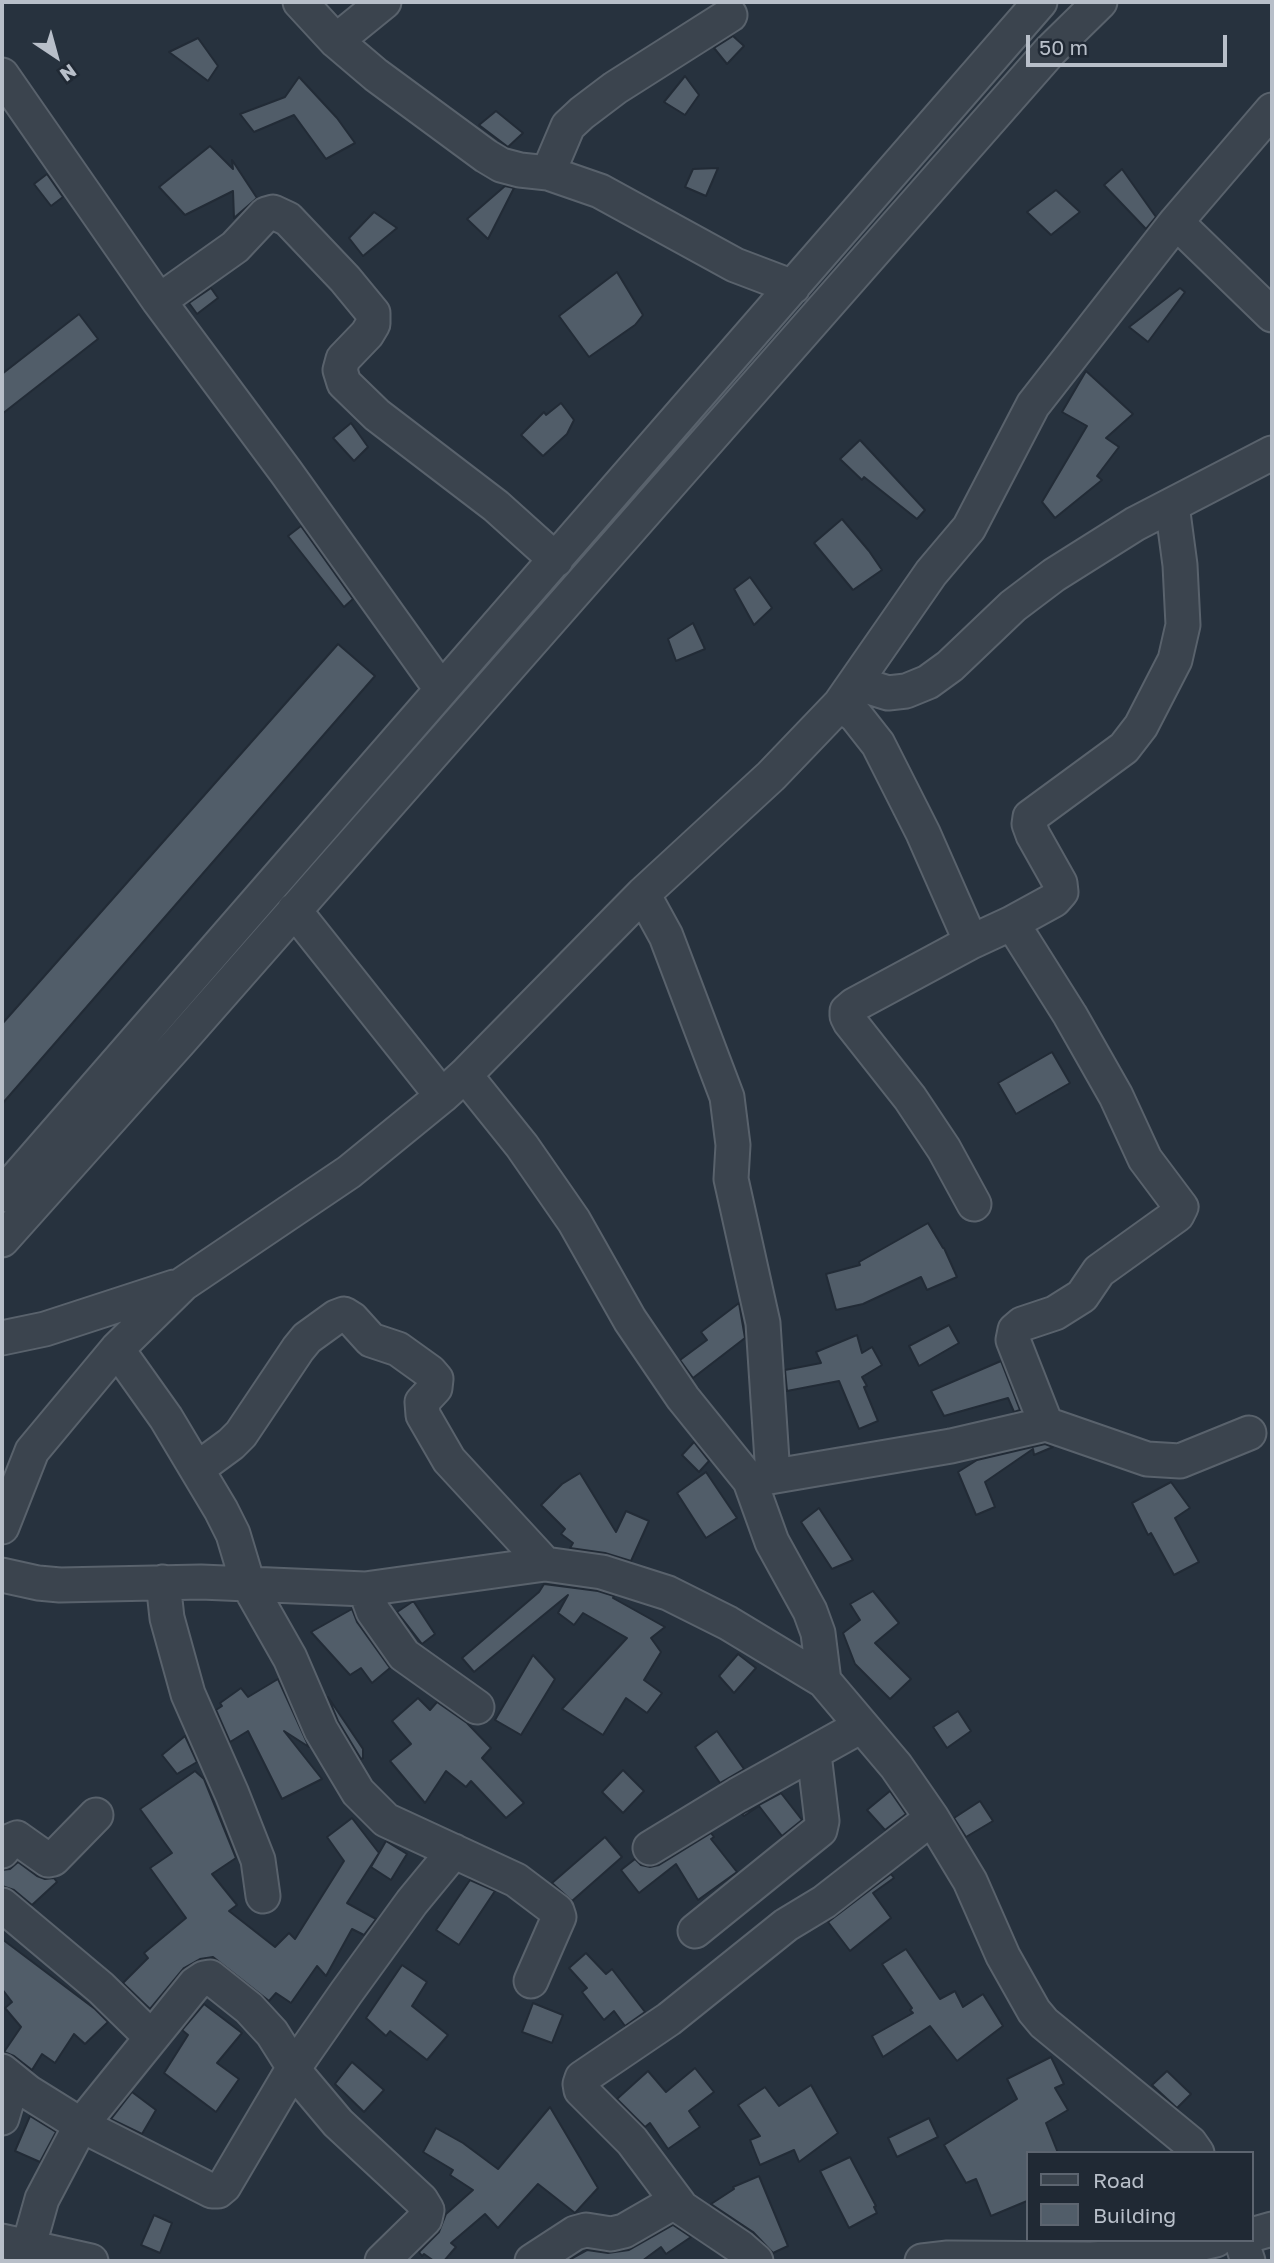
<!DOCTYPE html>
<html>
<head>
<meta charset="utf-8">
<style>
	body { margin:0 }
	#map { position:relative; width:1274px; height:2263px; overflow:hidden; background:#27323e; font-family:"Golos Text",sans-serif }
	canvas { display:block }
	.frame { position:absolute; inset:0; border:4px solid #b8bfc9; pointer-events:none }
	.legend { position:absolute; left:1026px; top:2151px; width:228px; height:91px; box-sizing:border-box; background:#202934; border:2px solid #5d6570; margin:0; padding:9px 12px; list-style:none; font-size:21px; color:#b8bfc9 }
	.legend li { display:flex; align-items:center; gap:14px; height:35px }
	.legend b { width:35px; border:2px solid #5d6570 }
	.north { position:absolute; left:21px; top:21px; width:70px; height:70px; -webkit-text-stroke:5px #202934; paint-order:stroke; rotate:144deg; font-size:19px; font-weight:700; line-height:28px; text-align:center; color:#b8bfc9 }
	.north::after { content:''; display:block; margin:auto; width:24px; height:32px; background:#b8bfc9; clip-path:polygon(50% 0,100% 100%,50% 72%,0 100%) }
	.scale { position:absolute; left:1026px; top:35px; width:201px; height:32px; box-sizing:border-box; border:4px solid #b8bfc9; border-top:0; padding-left:9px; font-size:21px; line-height:24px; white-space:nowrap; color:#b8bfc9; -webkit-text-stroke:5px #202934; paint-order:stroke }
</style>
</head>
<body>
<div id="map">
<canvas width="1274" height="2263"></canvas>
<div class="frame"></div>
<ul class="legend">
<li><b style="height:9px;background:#3b444e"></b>Road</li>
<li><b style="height:19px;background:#515d69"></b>Building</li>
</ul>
<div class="north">N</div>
<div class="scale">50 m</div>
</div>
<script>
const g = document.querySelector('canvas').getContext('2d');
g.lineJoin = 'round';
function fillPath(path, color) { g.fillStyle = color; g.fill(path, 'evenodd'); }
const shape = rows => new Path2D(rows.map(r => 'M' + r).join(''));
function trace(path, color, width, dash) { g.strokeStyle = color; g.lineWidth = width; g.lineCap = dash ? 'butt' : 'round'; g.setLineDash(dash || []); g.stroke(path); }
const building = shape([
	[733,36,744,46,727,64,714,48,733,36],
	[198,38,218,66,208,81,169,52,198,38],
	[685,76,699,95,685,115,664,102,685,76],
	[299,77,337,118,355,143,326,159,294,115,254,132,240,114,285,97,299,77],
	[496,111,523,133,508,147,479,125,496,111],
	[210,146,233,169,232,160,257,198,234,218,233,191,185,215,159,187,210,146],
	[718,168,706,196,685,187,693,169,718,168],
	[1122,169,1156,217,1146,229,1104,185,1122,169],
	[47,174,63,197,51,206,34,184,47,174],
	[505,186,514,188,488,239,467,219,505,186],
	[1056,190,1080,212,1051,235,1027,212,1056,190],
	[374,212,397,228,363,256,349,238,374,212],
	[617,272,643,315,635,325,589,357,559,316,617,272],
	[211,288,218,298,197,314,189,303,211,288],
	[1180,288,1185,292,1148,342,1129,327,1180,288],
	[79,314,98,339,2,414,2,374,79,314],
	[1086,371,1133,414,1106,438,1119,447,1097,476,1102,480,1055,518,1042,502,1087,426,1062,412,1086,371],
	[561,403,574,420,567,434,543,456,521,435,544,412,546,415,561,403],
	[351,423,368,447,354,461,333,438,351,423],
	[860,440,925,510,917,519,864,477,862,480,840,459,860,440],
	[842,519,869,551,882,570,853,590,814,543,842,519],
	[301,526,353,599,344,607,288,536,301,526],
	[750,577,772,608,754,625,734,589,750,577],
	[693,623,705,649,676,661,668,639,693,623],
	[338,644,375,676,2,1104,2,1024,338,644],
	[1052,1052,1070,1083,1016,1114,998,1083,1052,1052],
	[928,1223,943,1248,944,1248,957,1277,927,1290,921,1277,863,1304,836,1310,826,1274,860,1265,859,1262,928,1223],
	[739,1303,745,1338,693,1378,680,1360,707,1340,701,1332,739,1303],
	[949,1325,959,1343,919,1366,909,1346,949,1325],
	[857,1335,862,1353,872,1347,882,1365,862,1377,867,1386,864,1387,878,1421,859,1429,839,1381,787,1391,785,1370,821,1363,816,1352,857,1335],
	[1001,1361,1020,1410,1014,1412,1008,1398,944,1416,931,1391,1001,1361],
	[694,1442,709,1461,699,1472,682,1455,694,1442],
	[1045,1444,1053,1447,1034,1455,1033,1449,985,1482,995,1507,976,1515,958,1472,977,1460,1045,1444],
	[706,1472,737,1518,706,1538,677,1493,706,1472],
	[580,1473,616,1532,626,1511,649,1521,631,1561,605,1553,570,1548,573,1543,561,1534,565,1529,541,1505,562,1484,580,1473],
	[1171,1482,1190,1508,1175,1518,1199,1562,1174,1575,1151,1533,1148,1535,1132,1503,1171,1482],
	[819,1508,853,1560,832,1569,801,1522,819,1508],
	[544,1584,598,1591,614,1596,613,1598,665,1627,651,1638,661,1652,644,1680,662,1693,647,1713,626,1698,603,1735,562,1709,627,1638,583,1613,574,1625,558,1613,568,1595,474,1672,462,1658,539,1592,544,1584],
	[873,1591,899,1623,875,1643,911,1679,890,1699,855,1664,843,1633,860,1620,850,1604,873,1591],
	[412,1602,414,1602,435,1634,422,1644,397,1612,412,1602],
	[352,1609,357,1622,390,1668,372,1683,361,1668,350,1675,311,1632,352,1609],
	[738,1654,756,1668,734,1693,719,1676,738,1654],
	[533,1655,555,1679,521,1735,495,1720,533,1655],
	[278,1679,309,1747,284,1731,322,1779,282,1799,248,1731,230,1742,216,1710,222,1706,220,1703,241,1688,248,1697,278,1679],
	[328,1697,363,1749,363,1758,361,1759,338,1721,328,1697],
	[418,1698,430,1710,437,1702,467,1723,491,1748,482,1758,524,1803,506,1818,471,1781,466,1787,446,1771,425,1803,390,1761,411,1744,392,1721,418,1698],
	[958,1711,971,1731,947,1748,933,1727,958,1711],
	[717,1731,744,1769,720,1783,695,1747,717,1731],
	[185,1736,197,1762,177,1774,162,1755,185,1736],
	[623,1770,644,1791,623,1813,602,1792,623,1770],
	[195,1771,204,1779,236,1858,212,1874,237,1905,229,1911,275,1947,289,1933,295,1939,344,1861,327,1837,352,1818,379,1853,347,1903,376,1919,364,1935,352,1929,326,1976,317,1966,291,2003,276,1993,269,2001,213,1957,200,1959,184,1968,150,2009,123,1983,148,1958,144,1953,186,1918,150,1868,172,1853,140,1809,195,1771],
	[890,1791,906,1814,885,1830,867,1810,890,1791],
	[781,1793,802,1820,782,1836,759,1806,744,1816,742,1814,781,1793],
	[980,1801,993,1821,966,1837,954,1818,980,1801],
	[711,1833,714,1837,711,1839,737,1872,698,1900,676,1864,639,1893,621,1870,635,1859,641,1865,650,1867,659,1865,711,1833],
	[605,1837,622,1857,572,1901,552,1883,605,1837],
	[386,1841,407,1854,391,1880,371,1867,386,1841],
	[18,1862,37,1876,45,1879,54,1878,57,1882,32,1905,14,1890,2,1886,2,1870,10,1869,18,1862],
	[891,1874,894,1878,873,1893,891,1918,850,1951,828,1922,891,1874],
	[470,1880,495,1891,459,1945,436,1930,470,1880],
	[2,1939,95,2009,108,2022,85,2044,74,2034,55,2063,42,2054,32,2070,14,2056,4,2052,21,2027,5,2008,12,2002,2,1989,2,1939],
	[906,1949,940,1999,955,1991,963,2007,983,1994,1003,2026,957,2061,930,2026,883,2057,872,2036,913,2013,910,2010,912,2008,882,1964,906,1949],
	[586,1953,606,1974,612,1969,645,2012,625,2026,614,2011,604,2020,582,1992,587,1988,569,1968,586,1953],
	[402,1965,427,1982,412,2006,448,2035,427,2060,390,2031,386,2036,366,2018,402,1965],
	[533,2003,563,2015,552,2043,522,2032,533,2003],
	[204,2004,242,2033,217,2063,239,2079,216,2112,164,2073,188,2035,182,2030,204,2004],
	[1051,2057,1064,2084,1055,2088,1068,2110,1046,2123,1058,2153,1027,2153,1027,2201,991,2216,976,2179,966,2183,944,2145,1017,2099,1007,2079,1051,2057],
	[352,2062,384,2090,364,2112,335,2084,352,2062],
	[695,2068,714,2092,689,2111,700,2127,668,2149,650,2123,645,2127,617,2099,648,2071,666,2092,695,2068],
	[1167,2071,1191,2094,1177,2108,1152,2085,1167,2071],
	[811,2085,838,2133,799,2162,794,2150,760,2165,750,2140,760,2136,738,2105,765,2087,779,2106,811,2085],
	[132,2092,156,2110,142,2134,111,2119,132,2092],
	[550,2107,598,2188,575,2213,538,2184,498,2228,485,2214,451,2243,456,2247,444,2261,434,2261,424,2254,422,2256,419,2252,439,2232,446,2214,473,2190,450,2175,453,2170,423,2152,436,2128,463,2143,498,2169,550,2107],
	[30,2116,56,2132,40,2162,15,2151,30,2116],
	[929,2118,938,2137,897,2157,888,2138,929,2118],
	[850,2157,876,2206,874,2207,877,2213,849,2228,820,2171,850,2157],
	[759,2176,788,2246,773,2253,753,2232,711,2204,734,2189,733,2187,759,2176],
	[154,2215,172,2223,160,2253,141,2245,154,2215],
	[673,2225,691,2237,666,2254,661,2247,642,2261,567,2261,587,2250,608,2253,629,2250,673,2225]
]);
fillPath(building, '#515d69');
trace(building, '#222b36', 2);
const minor = shape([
	[300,2,336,41,376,75,486,156,501,165,520,170,548,173,600,191,735,265,793,287],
	[336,41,384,2],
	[2,75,159,301,286,472,441,689],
	[548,173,568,126,582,113,615,88,730,15],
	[1176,222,1272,315],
	[159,301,235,247,266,214,273,212,288,219,345,279,373,313,373,324,367,334,343,359,340,370,344,383,377,415,496,506,556,560],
	[856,683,888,693,906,691,928,682,950,666,1013,606,1054,575,1135,524,1272,453],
	[840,704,856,716,878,744,923,833,971,942,854,1005,847,1011,847,1016,850,1022,910,1098,944,1149,974,1204],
	[643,894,666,936,727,1097,733,1145,731,1179,763,1323,773,1476],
	[294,910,442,1096],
	[1012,923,1054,900,1061,892,1060,883,1033,835,1029,824,1030,817,1124,748,1141,726,1175,660,1183,625,1180,565,1172,505],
	[971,942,1012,923,1070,1015,1116,1096,1145,1159,1181,1207,1177,1215,1099,1271,1082,1296,1055,1313,1022,1324,1015,1330,1013,1340,1046,1424],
	[465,1075,522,1146,574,1221,630,1320,683,1398,750,1481,772,1542,810,1611,818,1633,824,1681,896,1766,932,1818,970,1881,1003,1956,1034,2011,1044,2023,1190,2143,1197,2153],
	[2,1195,1040,2],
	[2,1240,180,1041,1050,51,1100,2],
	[2,1338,45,1329,174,1287],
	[117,1349,166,1418,221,1510,233,1534,248,1584,290,1658,321,1730,358,1792,386,1820,516,1880,557,1911,559,1917,531,1981],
	[197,1469,231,1444,241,1434,298,1349,307,1338,336,1317,344,1314,352,1319,371,1340,398,1349,430,1372,436,1379,435,1388,422,1402,423,1415,449,1460,545,1564],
	[752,1480,951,1446,1046,1424,1147,1459,1180,1461,1249,1433],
	[2,1527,32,1451,117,1349,183,1284,349,1172,442,1096,465,1075,643,894,771,776,840,704,931,573,969,528,1033,405,1176,222,1272,110],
	[2,1575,38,1583,60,1585,201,1582,365,1589,545,1564,602,1572,668,1593,728,1623,824,1681],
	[163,1582,167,1618,188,1694,232,1794,258,1860,263,1896],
	[365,1589,373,1611,404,1655,477,1707],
	[650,1848,737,1795,861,1726],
	[2,1851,10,1841,17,1838,48,1860,53,1859,96,1815],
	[2,1905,101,1988,151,2037],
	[695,1931,820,1830,822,1821,814,1754],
	[2,2071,28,2092,81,2125,212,2191,218,2191,224,2186,293,2069,346,1993,412,1902,454,1851],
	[2,2118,13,2081],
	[1251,2235,1272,2229],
	[1241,2240,1248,2261],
	[2,2241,91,2261],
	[29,2245,42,2199,81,2125,195,1984,204,1978,210,1977,249,2008,272,2033,301,2079,338,2123,421,2200,427,2210,425,2219,382,2261],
	[532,2261,575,2233,586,2230,611,2234,624,2231,676,2201],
	[756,2261,740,2247,682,2208,632,2141,581,2090,580,2084,582,2078,669,2019,786,1925,824,1902,932,1818],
	[922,2261,948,2258,1091,2259,1124,2257,1159,2253,1216,2240]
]);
trace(minor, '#59626c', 37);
trace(minor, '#3b444e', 33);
</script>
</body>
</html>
